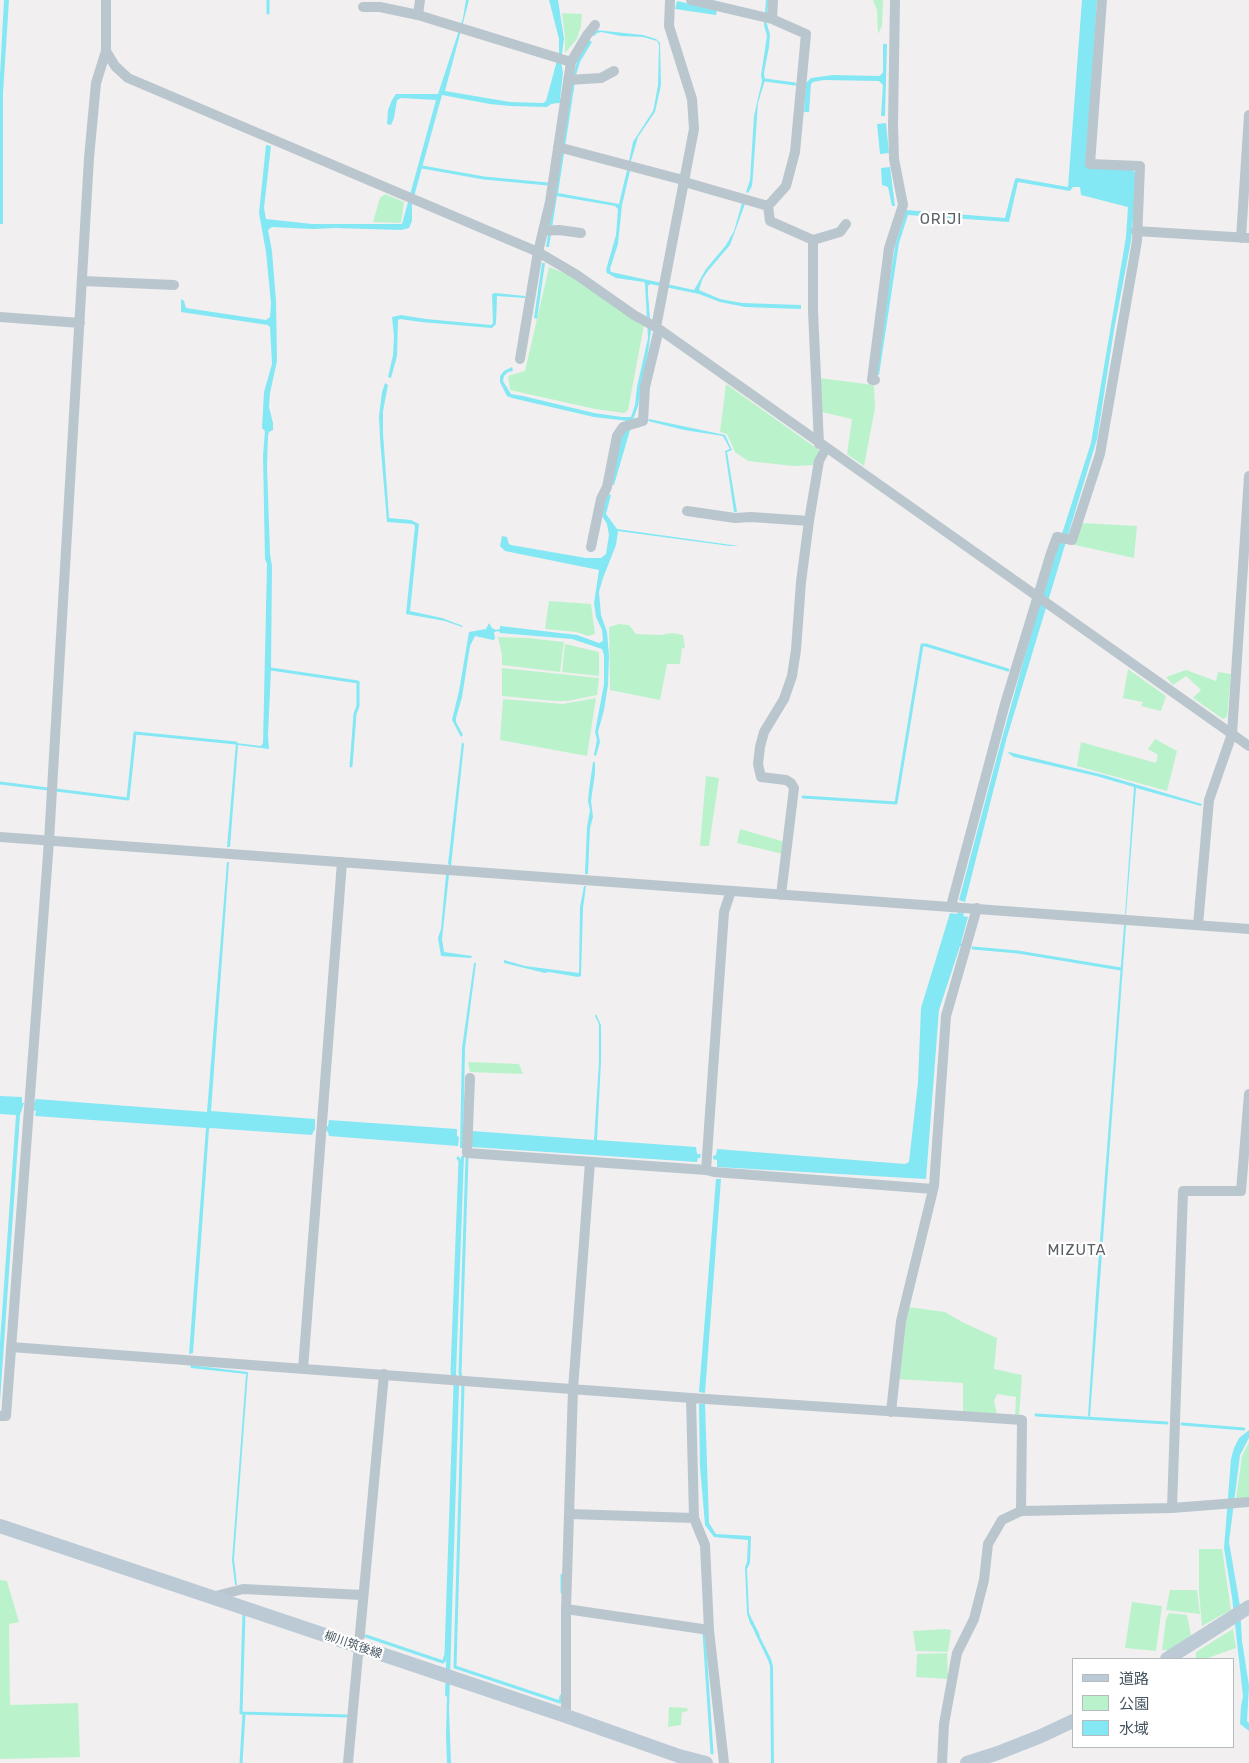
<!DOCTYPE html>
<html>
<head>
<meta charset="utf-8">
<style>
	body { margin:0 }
	#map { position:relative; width:1249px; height:1763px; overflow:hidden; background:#f2eff0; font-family:Rubik,"Noto Sans JP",sans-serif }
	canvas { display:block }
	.legend { position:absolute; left:1072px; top:1658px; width:162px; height:90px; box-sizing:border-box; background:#fff; border:1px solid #b5bbbf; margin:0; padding:6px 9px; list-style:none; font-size:15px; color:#46555f }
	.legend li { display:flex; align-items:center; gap:10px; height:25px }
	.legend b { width:25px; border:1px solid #b5bbbf }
</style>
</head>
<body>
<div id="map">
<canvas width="1249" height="1763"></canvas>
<ul class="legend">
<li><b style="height:6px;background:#bccad5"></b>道路</li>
<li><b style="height:14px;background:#baf3cb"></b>公園</li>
<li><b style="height:14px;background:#84e7f4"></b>水域</li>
</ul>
</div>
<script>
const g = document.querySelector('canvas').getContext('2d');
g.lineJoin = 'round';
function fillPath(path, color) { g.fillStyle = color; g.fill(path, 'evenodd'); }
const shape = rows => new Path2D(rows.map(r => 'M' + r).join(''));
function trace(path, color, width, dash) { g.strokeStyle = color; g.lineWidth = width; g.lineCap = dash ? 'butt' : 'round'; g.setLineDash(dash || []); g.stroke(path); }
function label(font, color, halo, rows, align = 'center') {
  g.font = font + ' Rubik,"Noto Sans JP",sans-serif'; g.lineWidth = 4.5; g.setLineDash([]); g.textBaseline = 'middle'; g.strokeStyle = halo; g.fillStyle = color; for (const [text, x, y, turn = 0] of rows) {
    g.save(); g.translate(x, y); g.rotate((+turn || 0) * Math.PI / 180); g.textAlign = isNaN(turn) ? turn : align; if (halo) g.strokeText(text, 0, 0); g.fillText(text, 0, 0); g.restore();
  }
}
fillPath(shape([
	[873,0,883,0,882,26,878,34,877,10],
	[562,13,582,14,581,26,577,39,565,53,565,38],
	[385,194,404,202,401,223,373,222,380,198],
	[549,267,569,275,644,325,628,410,624,413,595,409,510,390,508,376,525,371],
	[819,378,874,385,875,408,864,466,847,454,852,419,822,412],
	[726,384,819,450,814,465,794,466,748,461,735,452,727,434,720,432],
	[1082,523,1137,526,1134,558,1075,545],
	[549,601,591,604,595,634,588,636,576,632,545,629],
	[619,624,629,625,636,634,661,635,672,633,683,635,685,648,682,648,680,664,667,664,660,700,610,690,609,627],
	[498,637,528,638,564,642,560,672,502,665,502,655],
	[565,644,599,652,599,676,562,672],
	[502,668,599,678,597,695,568,701,554,701,502,696],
	[1128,669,1166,696,1161,711,1141,706,1143,702,1123,698],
	[1186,670,1216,681,1218,672,1231,674,1227,717,1223,719,1193,698,1201,690,1186,676,1173,685,1166,677],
	[596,698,587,756,500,740,503,699,563,704],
	[1155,739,1177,751,1167,791,1077,766,1081,742,1156,763,1158,755,1148,749],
	[706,776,719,778,709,846,700,846],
	[740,829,785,842,783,854,737,843],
	[468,1062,519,1064,523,1074,470,1072],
	[908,1307,945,1312,962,1322,997,1338,994,1369,1022,1375,1019,1417,1015,1417,1016,1397,997,1394,994,1401,997,1415,963,1412,963,1383,897,1379,902,1331],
	[1249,1442,1249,1498,1236,1499,1242,1456],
	[1199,1549,1222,1549,1231,1610,1202,1626,1199,1592],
	[0,1580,7,1581,19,1622,9,1624,10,1705,78,1703,80,1757,0,1759],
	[1170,1590,1197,1590,1200,1614,1166,1610],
	[1132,1602,1162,1606,1156,1651,1125,1648],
	[1169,1613,1187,1615,1191,1635,1170,1650,1162,1650,1166,1619],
	[945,1629,951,1630,948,1652,916,1651,913,1631],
	[1233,1629,1236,1648,1205,1659,1196,1658,1196,1652],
	[947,1653,948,1679,916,1677,917,1654],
	[669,1707,687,1708,688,1711,682,1712,681,1725,668,1727]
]), '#baf3cb');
fillPath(shape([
	[4,0,9,0,3,93,3,224,0,224,0,75],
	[466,0,469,0,464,19,445,91,510,102,543,103,546,101,559,53,559,39,549,0,558,0,564,39,561,61,563,73,560,99,570,100,573,76,577,61,589,40,592,42,580,62,576,75,558,193,619,204,627,170,630,171,622,205,618,244,610,269,611,272,694,290,706,269,726,245,734,231,742,203,745,204,730,245,707,272,702,280,699,290,720,299,742,303,801,305,801,309,745,307,720,302,699,294,650,284,648,286,648,294,651,331,647,360,638,406,633,420,614,485,611,484,621,438,628,421,594,417,512,398,507,396,500,382,500,376,504,371,512,367,513,371,508,372,504,376,503,381,511,394,523,396,594,413,622,417,631,417,635,405,637,387,648,338,645,284,644,282,616,278,607,273,606,270,616,235,618,209,615,206,557,196,549,247,546,247,569,105,558,103,551,104,547,107,510,106,490,104,442,95,412,204,412,221,409,228,401,230,336,228,313,229,272,227,268,230,272,251,276,301,277,361,270,393,269,407,273,423,273,430,269,432,268,436,267,466,270,554,272,566,271,669,268,735,269,749,238,745,230,847,227,847,236,743,261,746,263,743,267,564,265,559,263,455,265,431,262,428,264,392,272,364,270,327,268,325,181,312,181,299,184,301,186,308,266,320,270,317,271,303,266,252,259,213,266,145,271,146,264,208,266,219,312,224,402,224,436,100,401,98,397,100,394,118,391,125,387,124,388,110,392,100,396,94,438,94,463,18],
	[766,0,769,0,766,21,770,34,769,47,764,73,765,80,758,103,753,175,752,186,748,193,746,192,750,180,754,116,762,81,761,75,767,36,764,25],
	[1082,0,1097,0,1086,167,1133,170,1137,175,1131,241,1114,330,1097,439,1007,737,965,902,959,900,1001,742,1037,612,1091,443,1126,237,1128,207,1081,195,1080,187,1073,187,1070,191,1018,182,1009,222,908,215,899,243,879,375,875,375,895,246,906,210,1005,218,1015,179,1017,178,1068,187],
	[677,1,717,10,716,15,675,9],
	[596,30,643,35,656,39,660,43,661,85,655,112,638,137,631,161,629,161,633,142,653,111,654,107,658,85,659,45,657,41,643,37,621,36,601,32,597,33,594,36,592,35],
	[883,44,887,44,885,116,881,116,883,85,879,81,824,80,813,82,811,84,809,112,804,112,806,83,811,78,833,75,879,76,882,74,883,72],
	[886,123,889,153,880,154,877,124],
	[890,167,895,206,892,206,888,187,882,185,881,168],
	[542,263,545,263,537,319,534,318],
	[495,293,525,296,525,298,497,296,496,324,492,328,421,322,400,319,398,320,397,356,391,378,388,377,393,355,394,336,392,317,401,315,426,319,491,325,493,323,492,294],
	[385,383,388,385,383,411,383,433,389,518,411,520,419,524,410,611,442,618,463,626,462,627,445,621,406,614,415,526,413,524,387,522,380,439,379,416,382,392],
	[649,419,725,435,732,450,727,452,737,512,734,512,725,451,730,449,723,436,684,430,648,421],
	[607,493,611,495,606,514,617,529,739,546,730,546,618,531,616,545,603,578,599,592,601,615,607,632,609,656,608,685,604,710,598,732,600,742,596,756,594,755,597,740,595,732,604,684,604,655,602,649,572,639,500,633,499,631,494,632,495,639,493,640,475,636,470,646,462,697,456,718,456,722,463,735,461,737,452,720,459,691,469,632,486,629,489,623,492,628,496,630,500,629,500,626,577,635,599,643,603,641,602,630,596,617,594,603,599,570,505,551,500,546,502,536,507,537,509,544,511,545,586,558,601,558,606,554,609,535,607,524,602,516],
	[462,742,464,744,451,866,448,864],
	[1009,752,1104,775,1202,804,1201,806,1136,788,1126,914,1125,915,1134,787,1096,776,1014,757,1008,753],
	[593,762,595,762,595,773,591,801,593,817,590,828,588,874,585,874,587,827,590,810,588,801,589,790],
	[227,862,229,862,211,1111,315,1119,315,1130,314,1130,312,1135,210,1128,209,1129,193,1353,189,1354,206,1128,35,1116,36,1111,33,1110,33,1104,36,1099,207,1112],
	[446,875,449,875,442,939,444,952,472,956,471,958,441,956,438,938,441,929],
	[584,886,586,886,583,908,581,976,578,977,549,972,545,973,504,963,504,960,525,966,579,973,580,907],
	[958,912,964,913,963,916,968,917,961,943,963,945,962,946,960,946,939,1010,926,1179,717,1167,717,1160,713,1159,713,1156,716,1155,717,1149,905,1164,909,1162,918,1082,921,1008,950,913,957,914],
	[1124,925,1126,925,1090,1417,1088,1416,1096,1293],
	[474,963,476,963,465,1048,463,1148,460,1148,462,1048],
	[596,1014,601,1025,601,1061,597,1140,696,1147,697,1154,701,1154,700,1158,698,1158,697,1162,472,1147,472,1131,594,1140,599,1062,599,1024,595,1016],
	[0,1096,22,1097,22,1103,24,1103,20,1115,0,1401,0,1342,16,1115,0,1114],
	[329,1120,457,1129,457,1136,459,1137,458,1146,329,1136,328,1132,326,1130,325,1127,328,1126],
	[461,1156,464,1156,456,1374,459,1385,449,1710,451,1763,447,1763,446,1735,447,1697,445,1695,456,1385,453,1373],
	[716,1179,721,1179,705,1393,699,1392],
	[190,1365,248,1372,234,1559,237,1585,235,1585,232,1560,246,1374,191,1368],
	[699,1404,705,1404,709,1523,716,1534,751,1536,750,1563,747,1569,749,1613,754,1624,751,1625,747,1614,745,1567,747,1562,748,1540,714,1537,705,1525,700,1466],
	[1249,1430,1249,1438,1240,1455,1229,1542,1240,1606,1242,1641,1249,1686,1247,1721,1249,1723,1249,1731,1240,1724,1241,1706,1243,1696,1232,1597,1224,1548,1231,1459,1234,1448,1239,1438],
	[757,1631,771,1659,773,1666,774,1763,771,1763,770,1666,768,1660,755,1633]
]), '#84e7f4');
trace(shape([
	[268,0,268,13],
	[765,80,795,84],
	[422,167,484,178,548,184],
	[271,669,358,682,358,706,355,714,351,766],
	[0,783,128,799,135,733,236,743],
	[803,797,896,803,922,645,926,645,1008,670],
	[973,948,1018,952,1121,969],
	[467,1157,460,1373,463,1385,455,1667,560,1702,561,1696],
	[1036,1415,1167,1423],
	[1182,1424,1244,1429],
	[562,1592,562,1575],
	[244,1613,241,1713,348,1716],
	[751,1621,758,1635],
	[704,1633,712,1753],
	[366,1636,443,1662,444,1661,446,1654,455,1385,452,1372,460,1161,458,1158],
	[241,1763,244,1713]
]), '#84e7f4', 3);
trace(shape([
	[106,0,106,51,115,66,128,78,538,252,577,275,634,315,659,329,1249,746],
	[691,0,772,19,806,34,795,152,786,186,768,206],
	[363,7,380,7,418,15,571,62],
	[418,15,420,0],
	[772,19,773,0],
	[568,80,601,78,614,71],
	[558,147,683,180,688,183,768,206],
	[768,206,770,221,813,240,813,311,819,444],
	[543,231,559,230,581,233],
	[1136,231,1249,238],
	[1241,238,1249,115],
	[813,240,840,232,846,224],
	[83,281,174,285],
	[0,317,80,323],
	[656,327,694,129,692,99,669,26,670,0],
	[520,359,538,252,550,202,571,62,587,35,595,25],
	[875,380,872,380,889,248,903,205,894,159,893,125,895,0],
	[687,511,735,518,751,517,809,521],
	[591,547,601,499,607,487,617,436,623,427,643,421,645,387,659,329],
	[0,837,1249,929],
	[781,895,794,788,791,783,786,780,761,777,758,764,760,747,764,732,784,699,792,676,796,650,801,582,809,521,819,461,826,448],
	[951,906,1005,704,1051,553,1057,537,1072,540,1100,454,1137,241,1140,166,1090,164,1102,0],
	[1198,925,1209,800,1232,734,1249,476],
	[470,1078,467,1153,706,1170,714,1172,933,1189],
	[706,1170,724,912,731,891],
	[11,1347,691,1398,1022,1420,1021,1511],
	[303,1369,342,862],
	[691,1398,694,1518,705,1545,709,1630,724,1763],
	[891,1412,901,1321,934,1186,946,1016,977,908],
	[0,1416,6,1416,49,841,89,158,96,83,106,51],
	[1172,1508,1183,1191,1241,1191,1249,1094],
	[569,1514,694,1518],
	[212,1597,243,1589,362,1595],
	[566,1609,709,1630],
	[566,1716,566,1609,573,1389,590,1162],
	[348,1763,384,1374],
	[942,1763,944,1724,957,1653,974,1619,984,1580,988,1544,1002,1520,1021,1511,1172,1508,1249,1502]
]), '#bac6ce', 10);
trace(shape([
	[0,1526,566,1716,679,1756,706,1763],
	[1167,1659,1249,1607],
	[967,1763,998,1753,1041,1736,1073,1721]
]), '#bccad5', 14);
label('12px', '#46555f', '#fff', [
	["柳川筑後線",353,1645,19]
]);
g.letterSpacing = '1px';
label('15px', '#5b6165', '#fff', [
	["ORIJI",941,220],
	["MIZUTA",1077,1251]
]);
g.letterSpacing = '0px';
</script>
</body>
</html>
